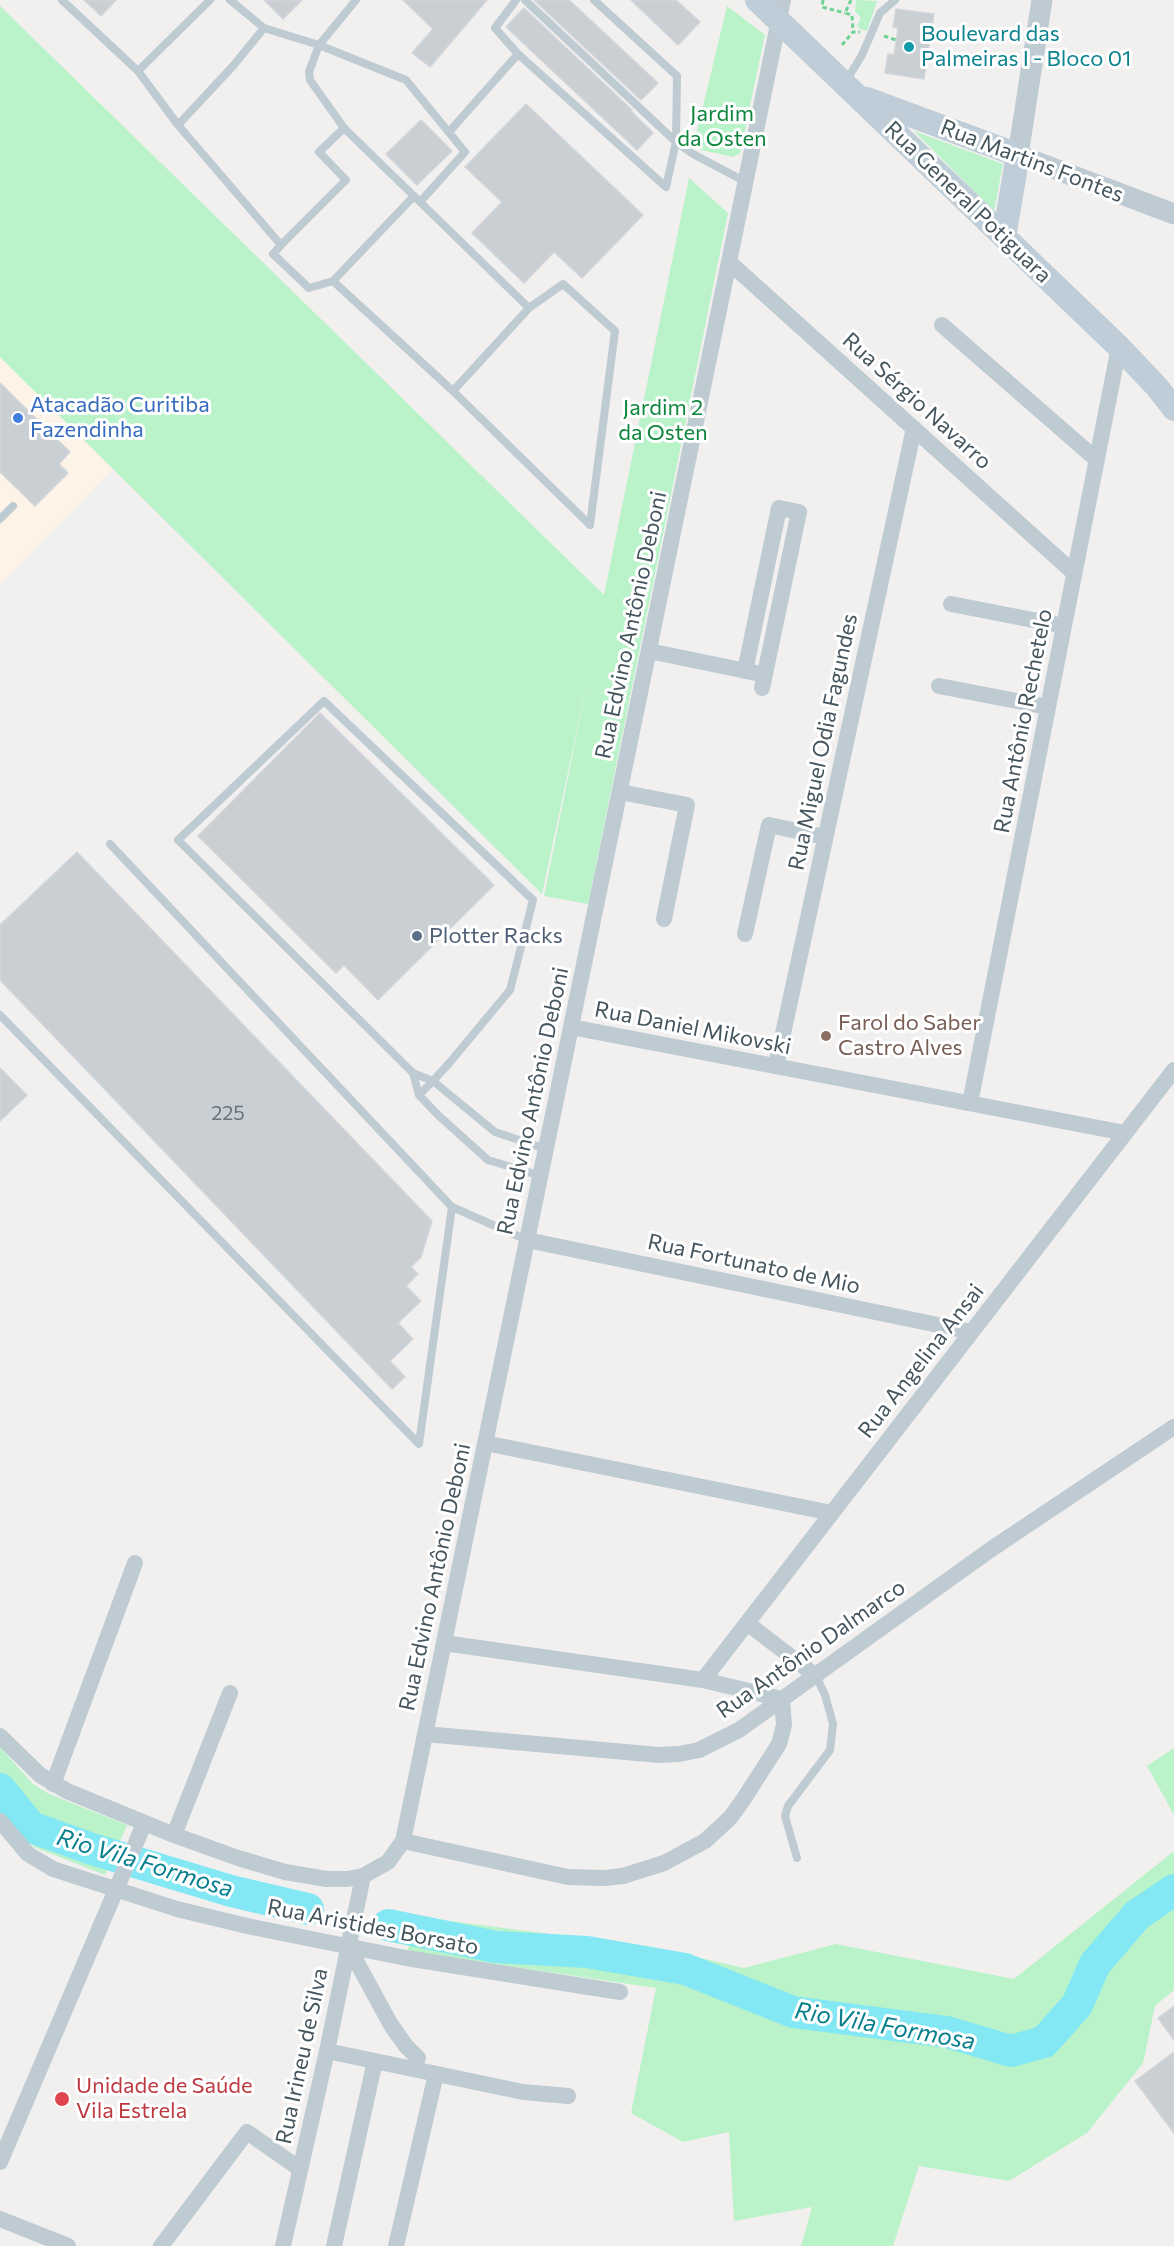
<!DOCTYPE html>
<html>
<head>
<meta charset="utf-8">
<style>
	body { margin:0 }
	canvas { display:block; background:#f2efef }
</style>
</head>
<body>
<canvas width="1174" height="2246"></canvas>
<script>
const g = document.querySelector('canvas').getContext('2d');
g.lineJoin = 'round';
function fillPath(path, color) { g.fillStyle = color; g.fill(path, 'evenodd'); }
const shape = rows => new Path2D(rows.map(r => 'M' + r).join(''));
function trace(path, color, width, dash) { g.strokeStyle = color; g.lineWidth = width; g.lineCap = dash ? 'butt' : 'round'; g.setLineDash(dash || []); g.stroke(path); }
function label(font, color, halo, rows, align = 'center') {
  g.font = font + ' Commissioner,sans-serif'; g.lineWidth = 6; g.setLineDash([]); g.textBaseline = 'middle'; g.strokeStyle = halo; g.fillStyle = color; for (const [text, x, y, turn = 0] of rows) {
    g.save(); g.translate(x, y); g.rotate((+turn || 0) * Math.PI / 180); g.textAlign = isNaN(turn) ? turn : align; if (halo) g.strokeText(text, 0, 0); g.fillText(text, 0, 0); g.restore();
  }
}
fillPath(shape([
	[0,357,113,469,0,584]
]), '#fdf4e7');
fillPath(shape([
	[856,0,877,1,867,31,860,29,857,25,861,18,855,11],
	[0,6,604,595,689,178,728,213,588,904,544,896,589,673,542,894,0,357],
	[727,6,765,35,740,153,733,157,693,148],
	[914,131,1003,164,994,211],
	[0,1747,33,1784,49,1794,127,1825,105,1875,34,1847,0,1806],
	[1174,1748,1174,1815,1147,1766],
	[1174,1851,1174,1990,1155,2006,1143,2063,1087,2133,1009,2181,919,2166,893,2246,801,2246,812,2207,734,2221,729,2132,683,2142,631,2113,656,1988,407,1951,420,1917,656,1948,744,1968,836,1944,1014,1979]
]), '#baf3c9');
trace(shape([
	[0,1789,31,1827,92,1849,231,1891,308,1909],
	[388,1925,496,1947,587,1952,685,1969,793,2012,947,2032,1011,2051,1044,2042,1077,2005,1095,1964,1137,1915,1174,1890]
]), '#83e8f3', 32);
const building = shape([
	[84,0,116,0,101,16,84,0],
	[264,0,302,0,283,19,264,0],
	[403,0,487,0,430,67,412,53,433,29,403,0],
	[534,0,569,0,658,83,641,100,534,0],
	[631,0,676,0,700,22,678,45,631,0],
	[524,8,632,110,631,111,653,133,637,150,506,27,524,8],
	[896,9,934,14,924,79,885,73,888,54,894,55,898,28,893,27,896,9],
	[526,104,643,215,582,278,554,252,524,283,472,233,502,202,465,167,526,104],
	[421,120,452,151,417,185,386,154,421,120],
	[0,383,70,452,59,464,68,473,35,506,0,472,0,383],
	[320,713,494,885,378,1000,344,965,336,973,198,836,320,713],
	[77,852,432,1221,421,1257,411,1267,418,1274,406,1286,421,1301,398,1323,413,1339,390,1361,405,1377,392,1389,0,980,0,925,77,852],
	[0,1068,27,1095,0,1121,0,1068],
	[1174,2006,1174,2040,1158,2018,1174,2006],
	[1174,2052,1174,2133,1135,2081,1174,2052]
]);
fillPath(building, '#cacfd4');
trace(building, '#d2d6db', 1.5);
trace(shape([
	[823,0,822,7,845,13],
	[851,0,845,13,852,15,853,32],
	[884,36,896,40],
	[842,45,853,32,860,32]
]), '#6fd396', 3, [4.5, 3]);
trace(shape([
	[62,0,138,71,178,125,281,245,273,254,309,288,333,281,453,391,590,525],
	[230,0,264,28,319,45,406,80,465,152,420,202],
	[516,0,495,28,518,54,666,187,676,142,677,76,594,0],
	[525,0,676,142,693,154,746,182],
	[138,71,210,0],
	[846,81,862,55,880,13,895,0],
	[178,125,233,66,264,28],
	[344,128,529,308],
	[449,132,518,54],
	[281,245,346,180,319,152,344,128,310,80,309,72,319,45,356,0],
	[333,281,414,196],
	[453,391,529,308,563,284,615,331,590,525],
	[0,519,13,506],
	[110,844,452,1207],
	[0,1015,419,1444,452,1207,527,1240],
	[413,1073,419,1095,438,1115,488,1160,541,1176],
	[419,1095,433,1081,451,1061,510,990,533,900,324,701,178,840,413,1073,433,1081,495,1132,546,1149],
	[797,1858,785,1816,788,1806,830,1750,833,1724,825,1695,816,1676]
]), '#becbd2', 8);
trace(shape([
	[729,262,1074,573],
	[942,325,1097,460],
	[951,604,1064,626],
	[649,651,756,673],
	[745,671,779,508,799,512,762,688],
	[939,686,1048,707],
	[620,792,687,805,664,919],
	[745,934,769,825,825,837],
	[571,1027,1125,1133],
	[776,1066,914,428],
	[970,1103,1119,347],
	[527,1240,972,1332],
	[485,1443,832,1513],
	[747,1623,816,1676],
	[444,1643,703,1680,782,1699],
	[703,1680,1174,1070],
	[425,1734,659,1755,679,1754,699,1750,739,1730,990,1550,1174,1427],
	[0,1736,40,1775,67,1791,174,1835,238,1858,285,1872,327,1879,347,1879,363,1876,388,1862,403,1841,783,0],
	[53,1784,135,1563],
	[0,1821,28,1854,53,1869,177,1909,247,1926,406,1958,620,1992],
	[174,1835,230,1693],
	[403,1841,568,1877,604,1878,623,1876,664,1863,705,1841,730,1818,743,1800,779,1744,784,1725,782,1699],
	[348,1946,391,2025,406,2046,418,2058],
	[327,2051,523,2092,568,2096],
	[0,2162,144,1824],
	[0,2219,68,2246],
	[161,2246,247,2132,300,2169],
	[283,2246,327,2051,363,1876],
	[334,2246,375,2061],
	[396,2246,436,2074]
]), '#becbd2', 16);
trace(shape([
	[1042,0,1018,155,1174,214]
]), '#becbd2', 21);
trace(shape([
	[757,0,1119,347,1157,387,1174,409],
	[867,99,1018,155,1004,237]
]), '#becdd7', 24);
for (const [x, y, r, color] of [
	[909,47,6,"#0f9aa8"],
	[18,418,6,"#3f7fe0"],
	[417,936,6,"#5c6f8a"],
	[826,1036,6,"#8d6e63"],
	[62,2099,8,"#e0444e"]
]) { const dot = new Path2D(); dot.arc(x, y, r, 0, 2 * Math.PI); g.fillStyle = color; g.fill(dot); trace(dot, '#fff', 2); }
label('20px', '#66747c', null, [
	["225",228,1113]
]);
label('22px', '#0d838f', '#fff', [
	["Boulevard das",921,34],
	["Palmeiras I - Bloco 01",921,59]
], 'left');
label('22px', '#0f863d', '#fff', [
	["Jardim",722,114],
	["da Osten",722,139],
	["Jardim 2",663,408],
	["da Osten",663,433]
]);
label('22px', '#45555e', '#fff', [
	["Rua Martins Fontes",1032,161,21],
	["Rua General Potiguara",968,202,44],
	["Rua Sérgio Navarro",917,401,42],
	["Rua Edvino Antônio Deboni",631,625,-78],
	["Rua Antônio Rechetelo",1023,721,-79],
	["Rua Miguel Odia Fagundes",823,742,-78],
	["Rua Daniel Mikovski",693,1028,11],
	["Rua Edvino Antônio Deboni",533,1101,-78],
	["Rua Fortunato de Mio",754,1264,12],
	["Rua Angelina Ansai",921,1361,-52],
	["Rua Edvino Antônio Deboni",435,1577,-78],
	["Rua Antônio Dalmarco",811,1649,-35],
	["Rua Aristides Borsato",373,1927,11],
	["Rua Irineu de Silva",302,2056,-78]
]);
label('22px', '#366cbe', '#fff', [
	["Atacadão Curitiba",30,405],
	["Fazendinha",30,430]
], 'left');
label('22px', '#4e5e75', '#fff', [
	["Plotter Racks",429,936]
], 'left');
label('22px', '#785e54', '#fff', [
	["Farol do Saber",838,1023],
	["Castro Alves",838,1048]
], 'left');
label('22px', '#be3a42', '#fff', [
	["Unidade de Saúde",76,2086],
	["Vila Estrela",76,2111]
], 'left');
label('italic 24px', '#057f8c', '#fff', [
	["Rio Vila Formosa",145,1863,17],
	["Rio Vila Formosa",885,2026,10]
]);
</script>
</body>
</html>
